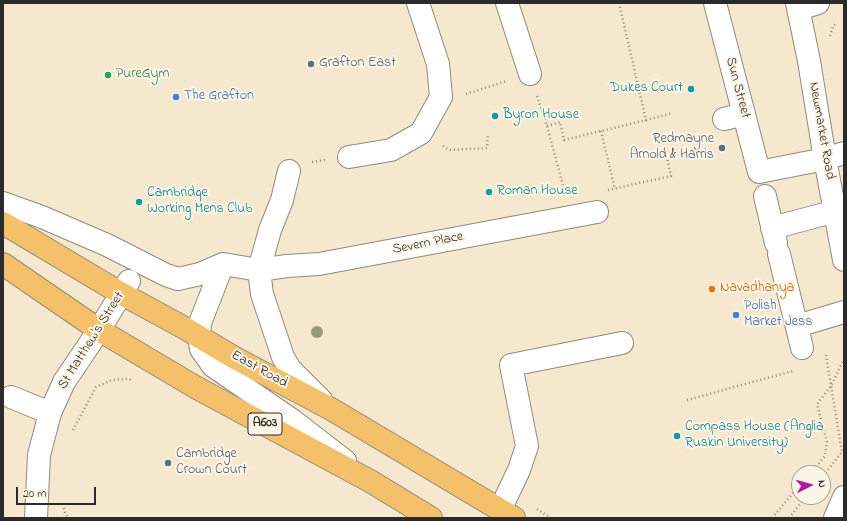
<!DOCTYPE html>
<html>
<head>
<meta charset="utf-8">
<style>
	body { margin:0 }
	#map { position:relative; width:847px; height:521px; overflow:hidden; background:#f5e8ce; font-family:"Indie Flower",sans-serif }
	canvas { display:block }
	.frame { position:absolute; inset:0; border:4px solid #2b2b2b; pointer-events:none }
	.north { position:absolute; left:791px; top:465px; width:40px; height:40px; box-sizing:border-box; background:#fcf5e5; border:1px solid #a8a49b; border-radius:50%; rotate:84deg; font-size:11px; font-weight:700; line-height:16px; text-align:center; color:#2b2b2b }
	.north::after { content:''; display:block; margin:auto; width:14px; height:18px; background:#b5179e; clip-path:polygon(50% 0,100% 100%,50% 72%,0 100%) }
	.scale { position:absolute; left:16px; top:487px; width:80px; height:18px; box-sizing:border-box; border:2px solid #2b2b2b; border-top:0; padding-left:5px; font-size:12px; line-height:14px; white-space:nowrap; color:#2b2b2b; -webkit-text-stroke:3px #fcf5e5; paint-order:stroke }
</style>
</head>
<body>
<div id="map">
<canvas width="847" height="521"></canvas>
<div class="frame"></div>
<div class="north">N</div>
<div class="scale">20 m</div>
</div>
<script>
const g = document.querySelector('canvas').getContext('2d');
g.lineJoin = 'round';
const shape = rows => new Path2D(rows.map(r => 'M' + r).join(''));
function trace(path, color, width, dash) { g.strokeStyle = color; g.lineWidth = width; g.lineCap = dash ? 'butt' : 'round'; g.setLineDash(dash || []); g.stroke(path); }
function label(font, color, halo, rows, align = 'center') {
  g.font = font + ' "Indie Flower",sans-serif'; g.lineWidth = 4; g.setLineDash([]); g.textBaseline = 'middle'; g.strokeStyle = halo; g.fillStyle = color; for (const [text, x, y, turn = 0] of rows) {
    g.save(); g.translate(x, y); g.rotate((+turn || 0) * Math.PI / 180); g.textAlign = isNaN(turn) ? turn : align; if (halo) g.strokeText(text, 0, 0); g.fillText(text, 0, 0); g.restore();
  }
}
const minor = shape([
	[507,3,530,74],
	[715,3,759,172,825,159,844,153],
	[797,3,809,61,825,159,844,260],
	[799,9,818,3],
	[724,119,744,114],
	[349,157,391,150,421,133,441,97,438,64,418,3],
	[289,171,282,200,270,230,259,270,262,294,283,357,290,369,321,400],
	[765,196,776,243],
	[3,203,42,217,107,245,166,275,178,279,200,274,223,264,259,270,287,266,319,264,597,212],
	[772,228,836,211],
	[779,254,802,348],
	[223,264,200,323,199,337,201,349,213,366,292,420,345,461],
	[797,326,844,312],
	[11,397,50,413],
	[500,510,519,470,527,446,511,365,622,343],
	[36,518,39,455,50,413,64,382,99,330,129,281],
	[835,518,844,497]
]);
const major = shape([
	[3,223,122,294,181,326,235,358,331,409,514,518],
	[3,264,99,330,197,388,370,481,431,518]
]);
trace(minor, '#908a7c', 24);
trace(major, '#908a7c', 24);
trace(shape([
	[619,3,646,120,673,113],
	[830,36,833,26,837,23],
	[466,94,507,81],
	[537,96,547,126,565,193],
	[547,126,560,122,564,140,646,120],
	[601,131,615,189],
	[443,146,449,150,487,148,488,135],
	[312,162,325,160],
	[608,190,671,176,667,158],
	[687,400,793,371],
	[73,430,96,387,112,380,127,379,133,380],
	[811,473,825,456,827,442,817,404,831,386,844,359],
	[823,476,842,452,826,355],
	[63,504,65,512,68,518],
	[537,509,551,518],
	[772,518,799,486],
	[789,518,806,497]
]), '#908a7c', 2.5, [1, 3]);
trace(minor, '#fff', 22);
trace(major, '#f4c16a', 22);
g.fillStyle = '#99977e';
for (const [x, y] of [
	[317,332]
]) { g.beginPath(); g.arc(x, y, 6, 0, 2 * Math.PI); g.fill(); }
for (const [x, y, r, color] of [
	[311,64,4,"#5c6f8a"],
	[108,75,4,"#2e9e5b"],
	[691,89,4,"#0f9aa8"],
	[176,97,4,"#3f7fe0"],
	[495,116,4,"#0f9aa8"],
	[722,148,4,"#5c6f8a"],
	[489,192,4,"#0f9aa8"],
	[139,202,4,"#0f9aa8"],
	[712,289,4,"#e8710a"],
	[736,315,4,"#3f7fe0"],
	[677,436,4,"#0f9aa8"],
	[168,463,4,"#5c6f8a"]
]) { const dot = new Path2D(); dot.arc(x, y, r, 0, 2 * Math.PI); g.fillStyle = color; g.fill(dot); trace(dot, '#fcf5e5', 1.5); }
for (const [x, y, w] of [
	[265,424,34]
]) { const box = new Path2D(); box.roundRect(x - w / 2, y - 11, w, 22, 3); g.fillStyle = '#fcf5e5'; g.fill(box); trace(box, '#2b2b2b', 1); }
label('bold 13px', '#2b2b2b', null, [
	["A603",265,424]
]);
label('14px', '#4e5e75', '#fcf5e5', [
	["Grafton East",319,64],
	["Redmayne",714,140,"right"],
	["Arnold & Harris",714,156,"right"],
	["Cambridge",176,455],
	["Crown Court",176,471]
], 'left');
label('14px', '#27864d', '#fcf5e5', [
	["PureGym",116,75]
], 'left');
label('14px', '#2b2b2b', '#fcf5e5', [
	["Sun Street",737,88,75],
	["Newmarket Road",821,131,80],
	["Severn Place",428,244,-11],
	["St Matthew's Street",92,341,-58],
	["East Road",259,370,29]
]);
label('14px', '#0d838f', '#fcf5e5', [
	["Dukes Court",683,89,"right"],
	["Byron House",503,116],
	["Roman House",497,192],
	["Cambridge",147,194],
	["Working Mens Club",147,210],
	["Compass House (Anglia",685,428],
	["Ruskin University)",685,444]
], 'left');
label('14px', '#366cbe', '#fcf5e5', [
	["The Grafton",184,97],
	["Polish",744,307],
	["Market Jess",744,323]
], 'left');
label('14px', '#c56008', '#fcf5e5', [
	["Navadhanya",720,289]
], 'left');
</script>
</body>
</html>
